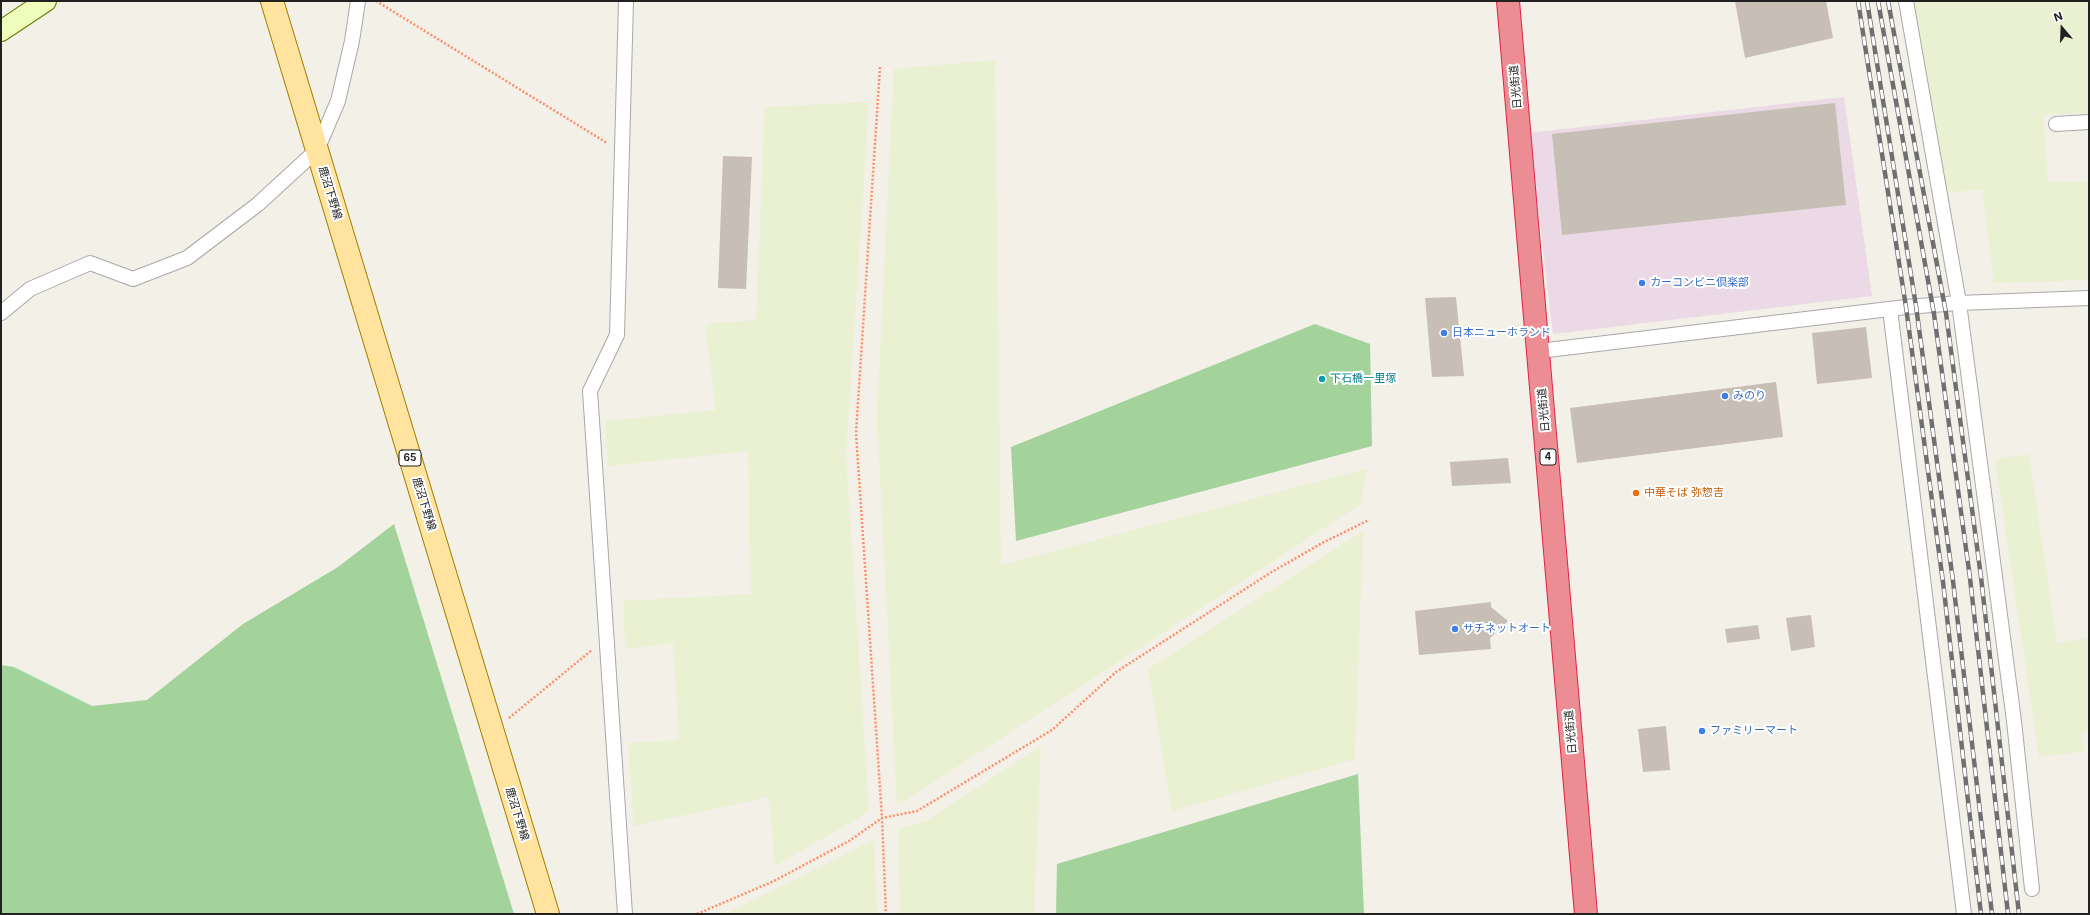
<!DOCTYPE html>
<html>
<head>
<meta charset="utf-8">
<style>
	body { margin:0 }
	#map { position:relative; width:2090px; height:915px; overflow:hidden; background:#f2f0e7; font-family:Inter,sans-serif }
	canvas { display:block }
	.frame { position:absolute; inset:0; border:2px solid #212121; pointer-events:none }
	.north { position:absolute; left:2042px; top:8px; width:40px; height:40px; -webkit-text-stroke:3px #fff; paint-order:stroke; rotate:341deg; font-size:11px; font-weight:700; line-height:16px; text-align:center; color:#212121 }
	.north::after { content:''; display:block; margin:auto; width:14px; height:18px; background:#212121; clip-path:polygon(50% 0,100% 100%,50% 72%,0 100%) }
</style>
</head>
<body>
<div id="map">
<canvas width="2090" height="915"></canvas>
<div class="frame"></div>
<div class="north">N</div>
</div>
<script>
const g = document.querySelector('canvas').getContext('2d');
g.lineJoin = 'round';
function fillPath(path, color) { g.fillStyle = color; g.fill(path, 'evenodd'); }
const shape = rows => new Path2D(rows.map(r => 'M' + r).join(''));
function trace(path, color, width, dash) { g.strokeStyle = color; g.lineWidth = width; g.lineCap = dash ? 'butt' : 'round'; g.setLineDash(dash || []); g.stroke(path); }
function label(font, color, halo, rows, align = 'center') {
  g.font = font + ' Inter,"Noto Sans JP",sans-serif'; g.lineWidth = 4; g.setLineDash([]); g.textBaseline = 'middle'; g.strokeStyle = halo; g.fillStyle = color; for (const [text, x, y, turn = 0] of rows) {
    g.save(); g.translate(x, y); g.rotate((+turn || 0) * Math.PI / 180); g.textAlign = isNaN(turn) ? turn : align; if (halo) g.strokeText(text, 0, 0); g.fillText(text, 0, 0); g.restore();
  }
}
fillPath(shape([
	[1844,97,1872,296,1553,334,1529,133]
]), '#ebd9e5');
fillPath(shape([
	[1914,1,2089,1,2089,113,2043,115,2048,182,2089,182,2089,280,1994,283,1982,189,1947,193],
	[995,60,1001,565,1366,469,1361,504,897,806,877,416,894,69],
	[869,102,846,454,869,812,775,866,769,797,634,826,628,743,679,740,673,643,625,649,624,601,751,594,748,451,608,466,605,421,716,410,705,324,756,320,765,107],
	[2029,454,2057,643,2089,638,2089,731,2081,733,2084,751,2039,757,1995,459],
	[1363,531,1355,759,1172,811,1148,669],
	[1041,746,1034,914,900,914,898,829,926,821],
	[874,840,877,914,725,914]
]), '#eaf1d2');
fillPath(shape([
	[1315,324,1370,344,1372,446,1016,541,1011,447],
	[394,524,514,914,1,914,1,665,14,667,92,706,147,700,243,624,338,567],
	[1358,774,1364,914,1056,914,1057,864]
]), '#a3d29b');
fillPath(shape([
	[1735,1,1826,1,1833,38,1745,58],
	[1835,103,1846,205,1562,235,1552,134],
	[723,156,752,157,746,289,718,288],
	[1456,297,1464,376,1432,377,1425,298],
	[1866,327,1872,378,1817,384,1812,333],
	[1776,382,1783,437,1577,463,1570,408],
	[1508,458,1511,483,1452,486,1450,462],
	[1491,602,1491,607,1508,621,1490,638,1491,649,1419,655,1415,611],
	[1811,615,1815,647,1791,651,1786,618],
	[1758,625,1760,639,1727,643,1725,629],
	[1666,726,1670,770,1643,772,1638,729]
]), '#c7bfb6');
const street = shape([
	[1906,1,1959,303,2014,721,2032,889],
	[2056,124,2089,122],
	[1890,309,1964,914],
	[1,313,30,289,90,263,133,279,187,258,257,205,317,150,338,101,352,41,358,1],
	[1539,351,1906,307,1959,303,2089,298],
	[625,914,590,391,617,335,626,1]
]);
const secondary = shape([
	[1,31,46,1]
]);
const primary = shape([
	[272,1,548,914]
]);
const highway = shape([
	[1508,1,1586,914]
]);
trace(street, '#a8a8a8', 16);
trace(secondary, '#608000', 22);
trace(primary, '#9e7f00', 24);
trace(highway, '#e32149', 24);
trace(shape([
	[376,1,607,143],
	[880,67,856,433,882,818,886,914],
	[509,718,592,650],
	[697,914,774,881,849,841,882,818,917,811,1052,730,1116,672,1270,573,1322,543,1369,520]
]), '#ff8e6b', 2.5, [2, 2]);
trace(street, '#fff', 14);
trace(secondary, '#f0fcbb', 20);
trace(primary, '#ffe39f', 22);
trace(highway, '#eb8d92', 22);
const rail = shape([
	[1858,1,1906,307,1943,582,1981,914],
	[1867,1,1916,306,1953,581,1992,914],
	[1878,1,1934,314,1970,578,2008,914],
	[1888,1,1946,313,1981,577,2019,914]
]);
trace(rail, '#6f6f6f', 4.5);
trace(rail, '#fff', 3, [9]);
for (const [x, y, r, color] of [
	[1642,283,4,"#3f7fe0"],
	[1444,333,4,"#3f7fe0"],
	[1322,379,4,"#0f9aa8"],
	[1725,396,4,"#3f7fe0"],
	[1636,493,4,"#e8710a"],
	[1455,629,4,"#3f7fe0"],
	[1702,731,4,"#3f7fe0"]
]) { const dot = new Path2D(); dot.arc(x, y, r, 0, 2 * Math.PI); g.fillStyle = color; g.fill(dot); trace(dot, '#fff', 1.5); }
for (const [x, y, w] of [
	[1548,457,16],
	[410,458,22]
]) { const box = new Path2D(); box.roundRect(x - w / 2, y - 8, w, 16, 3); g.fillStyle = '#fff'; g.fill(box); trace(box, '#212121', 1); }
label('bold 10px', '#212121', null, [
	["4",1548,457],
	["65",410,458]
]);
label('11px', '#212121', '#fff', [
	["日光街道",1516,87,-95],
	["鹿沼下野線",330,193,73],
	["日光街道",1544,410,-95],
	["鹿沼下野線",424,504,73],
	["日光街道",1571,732,-95],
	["鹿沼下野線",517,814,73]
]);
label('11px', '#366cbe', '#fff', [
	["カーコンビニ倶楽部",1650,283],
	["日本ニューホランド",1452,333],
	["みのり",1733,396],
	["サチネットオート",1463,629],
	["ファミリーマート",1710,731]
], 'left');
label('11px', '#0d838f', '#fff', [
	["下石橋一里塚",1330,379]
], 'left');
label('11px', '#c56008', '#fff', [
	["中華そば 弥惣吉",1644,493]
], 'left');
</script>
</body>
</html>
